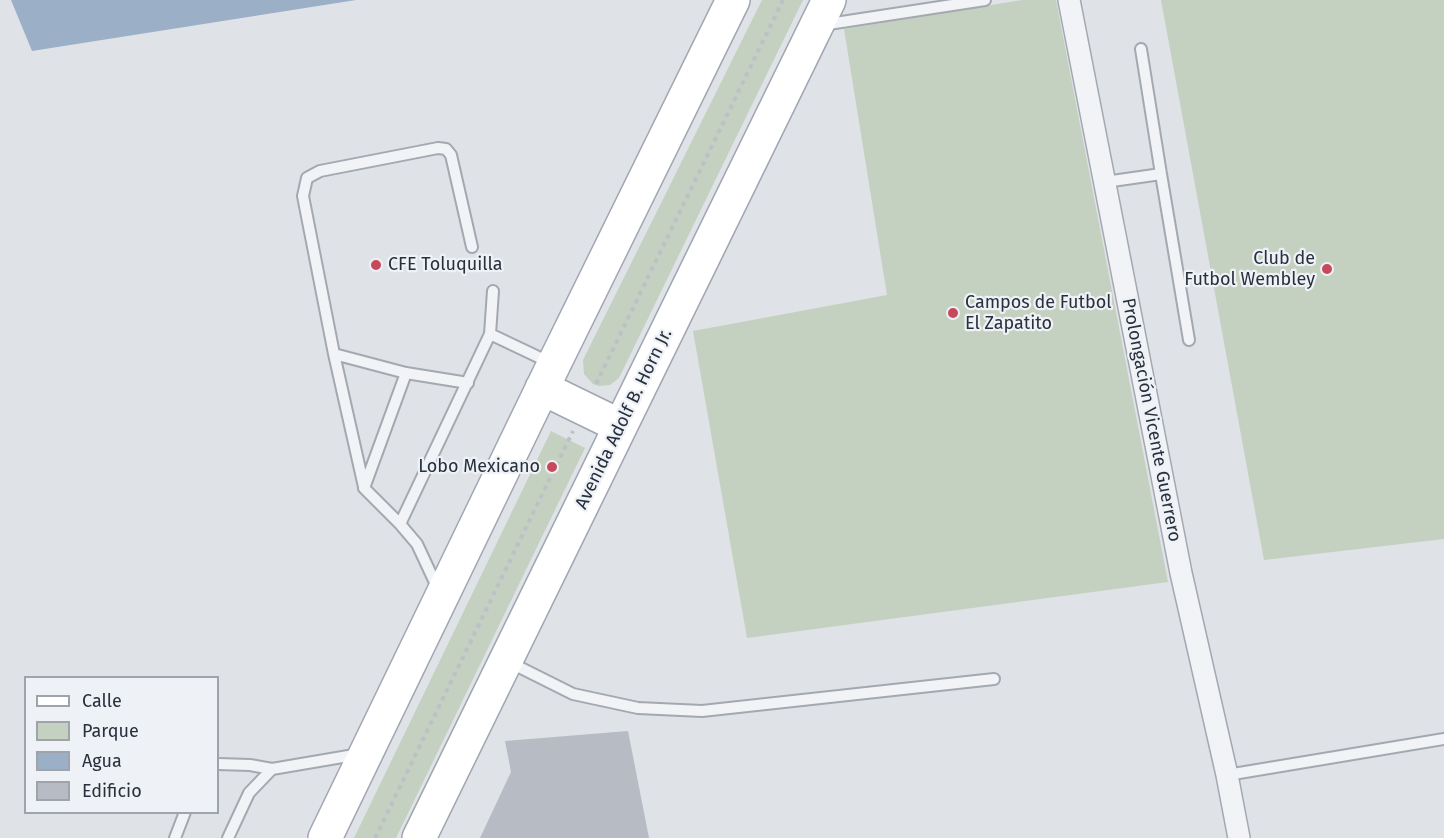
<!DOCTYPE html>
<html>
<head>
<meta charset="utf-8">
<style>
	body { margin:0 }
	#map { position:relative; width:1444px; height:838px; overflow:hidden; background:#dfe2e7; font-family:"Fira Sans",sans-serif }
	canvas { display:block }
	.legend { position:absolute; left:24px; top:676px; width:195px; height:138px; box-sizing:border-box; background:#eef1f5; border:2px solid #9fa4ab; margin:0; padding:8px 10px; list-style:none; font-size:18px; color:#28303d }
	.legend li { display:flex; align-items:center; gap:12px; height:30px }
	.legend b { width:30px; border:2px solid #9fa4ab }
</style>
</head>
<body>
<div id="map">
<canvas width="1444" height="838"></canvas>
<ul class="legend">
<li><b style="height:8px;background:#fff"></b>Calle</li>
<li><b style="height:16px;background:#c4d1c0"></b>Parque</li>
<li><b style="height:16px;background:#9bafc6"></b>Agua</li>
<li><b style="height:16px;background:#b6bbc4"></b>Edificio</li>
</ul>
</div>
<script>
const g = document.querySelector('canvas').getContext('2d');
g.lineJoin = 'round';
function fillPath(path, color) { g.fillStyle = color; g.fill(path, 'evenodd'); }
const shape = rows => new Path2D(rows.map(r => 'M' + r).join(''));
function trace(path, color, width, dash) { g.strokeStyle = color; g.lineWidth = width; g.lineCap = dash ? 'butt' : 'round'; g.setLineDash(dash || []); g.stroke(path); }
function label(font, color, halo, rows, align = 'center') {
  g.font = font + ' "Fira Sans",sans-serif'; g.lineWidth = 4.5; g.setLineDash([]); g.textBaseline = 'middle'; g.strokeStyle = halo; g.fillStyle = color; for (const [text, x, y, turn = 0] of rows) {
    g.save(); g.translate(x, y); g.rotate((+turn || 0) * Math.PI / 180); g.textAlign = isNaN(turn) ? turn : align; if (halo) g.strokeText(text, 0, 0); g.fillText(text, 0, 0); g.restore();
  }
}
fillPath(shape([
	[762,0,803,0,619,378,610,385,599,386,593,384,584,374,583,360],
	[1022,0,1056,0,1168,582,747,638,693,331,887,295,844,29],
	[1161,0,1444,0,1444,539,1264,560],
	[551,431,585,448,396,838,354,838]
]), '#c4d1c0');
fillPath(shape([
	[11,0,356,0,32,51]
]), '#9bafc6');
fillPath(shape([
	[628,731,649,838,480,838,511,772,505,741]
]), '#b6bbc4');
const service = shape([
	[822,25,985,0],
	[1141,49,1161,174],
	[1105,182,1161,174,1189,340],
	[490,334,493,291],
	[334,354,364,487],
	[468,383,406,373,334,354,303,196,307,178,320,171,438,148,446,149,451,155,472,247],
	[400,524,364,488,406,373],
	[438,589,417,544,400,524,490,334,551,363],
	[509,662,573,694,638,708,702,711,994,679],
	[218,764,250,765,272,769],
	[1227,775,1444,739],
	[175,838,185,812],
	[228,838,249,793,272,769,360,754]
]);
const minor = shape([
	[1069,0,1181,573,1227,775,1239,838]
]);
const primary = shape([
	[542,388,620,426],
	[325,838,554,364,733,0],
	[419,838,829,0]
]);
trace(service, '#a4a9b1', 14);
trace(minor, '#a4a9b1', 24);
trace(primary, '#9fa6b2', 36);
trace(shape([
	[596,384,783,0],
	[375,838,573,431]
]), '#bdc0c6', 4, [4.5, 4.5]);
trace(service, '#f1f3f6', 10);
trace(minor, '#f1f3f6', 21);
trace(primary, '#fff', 33);
for (const [x, y, r, color] of [
	[376,265,6,"#c7495b"],
	[1327,269,6,"#c7495b"],
	[953,313,6,"#c7495b"],
	[552,467,6,"#c7495b"]
]) { const dot = new Path2D(); dot.arc(x, y, r, 0, 2 * Math.PI); g.fillStyle = color; g.fill(dot); trace(dot, '#eef1f5', 2); }
label('18px', '#28303d', '#eef1f5', [
	["Club de",1315,259],
	["Futbol Wembley",1315,280],
	["CFE Toluquilla",388,265,"left"],
	["Campos de Futbol",965,303,"left"],
	["El Zapatito",965,324,"left"],
	["Lobo Mexicano",540,467]
], 'right');
label('18px', '#28303d', '#eef1f5', [
	["Avenida Adolf B. Horn Jr.",624,419,-64],
	["Prolongación Vicente Guerrero",1151,420,79]
]);
</script>
</body>
</html>
